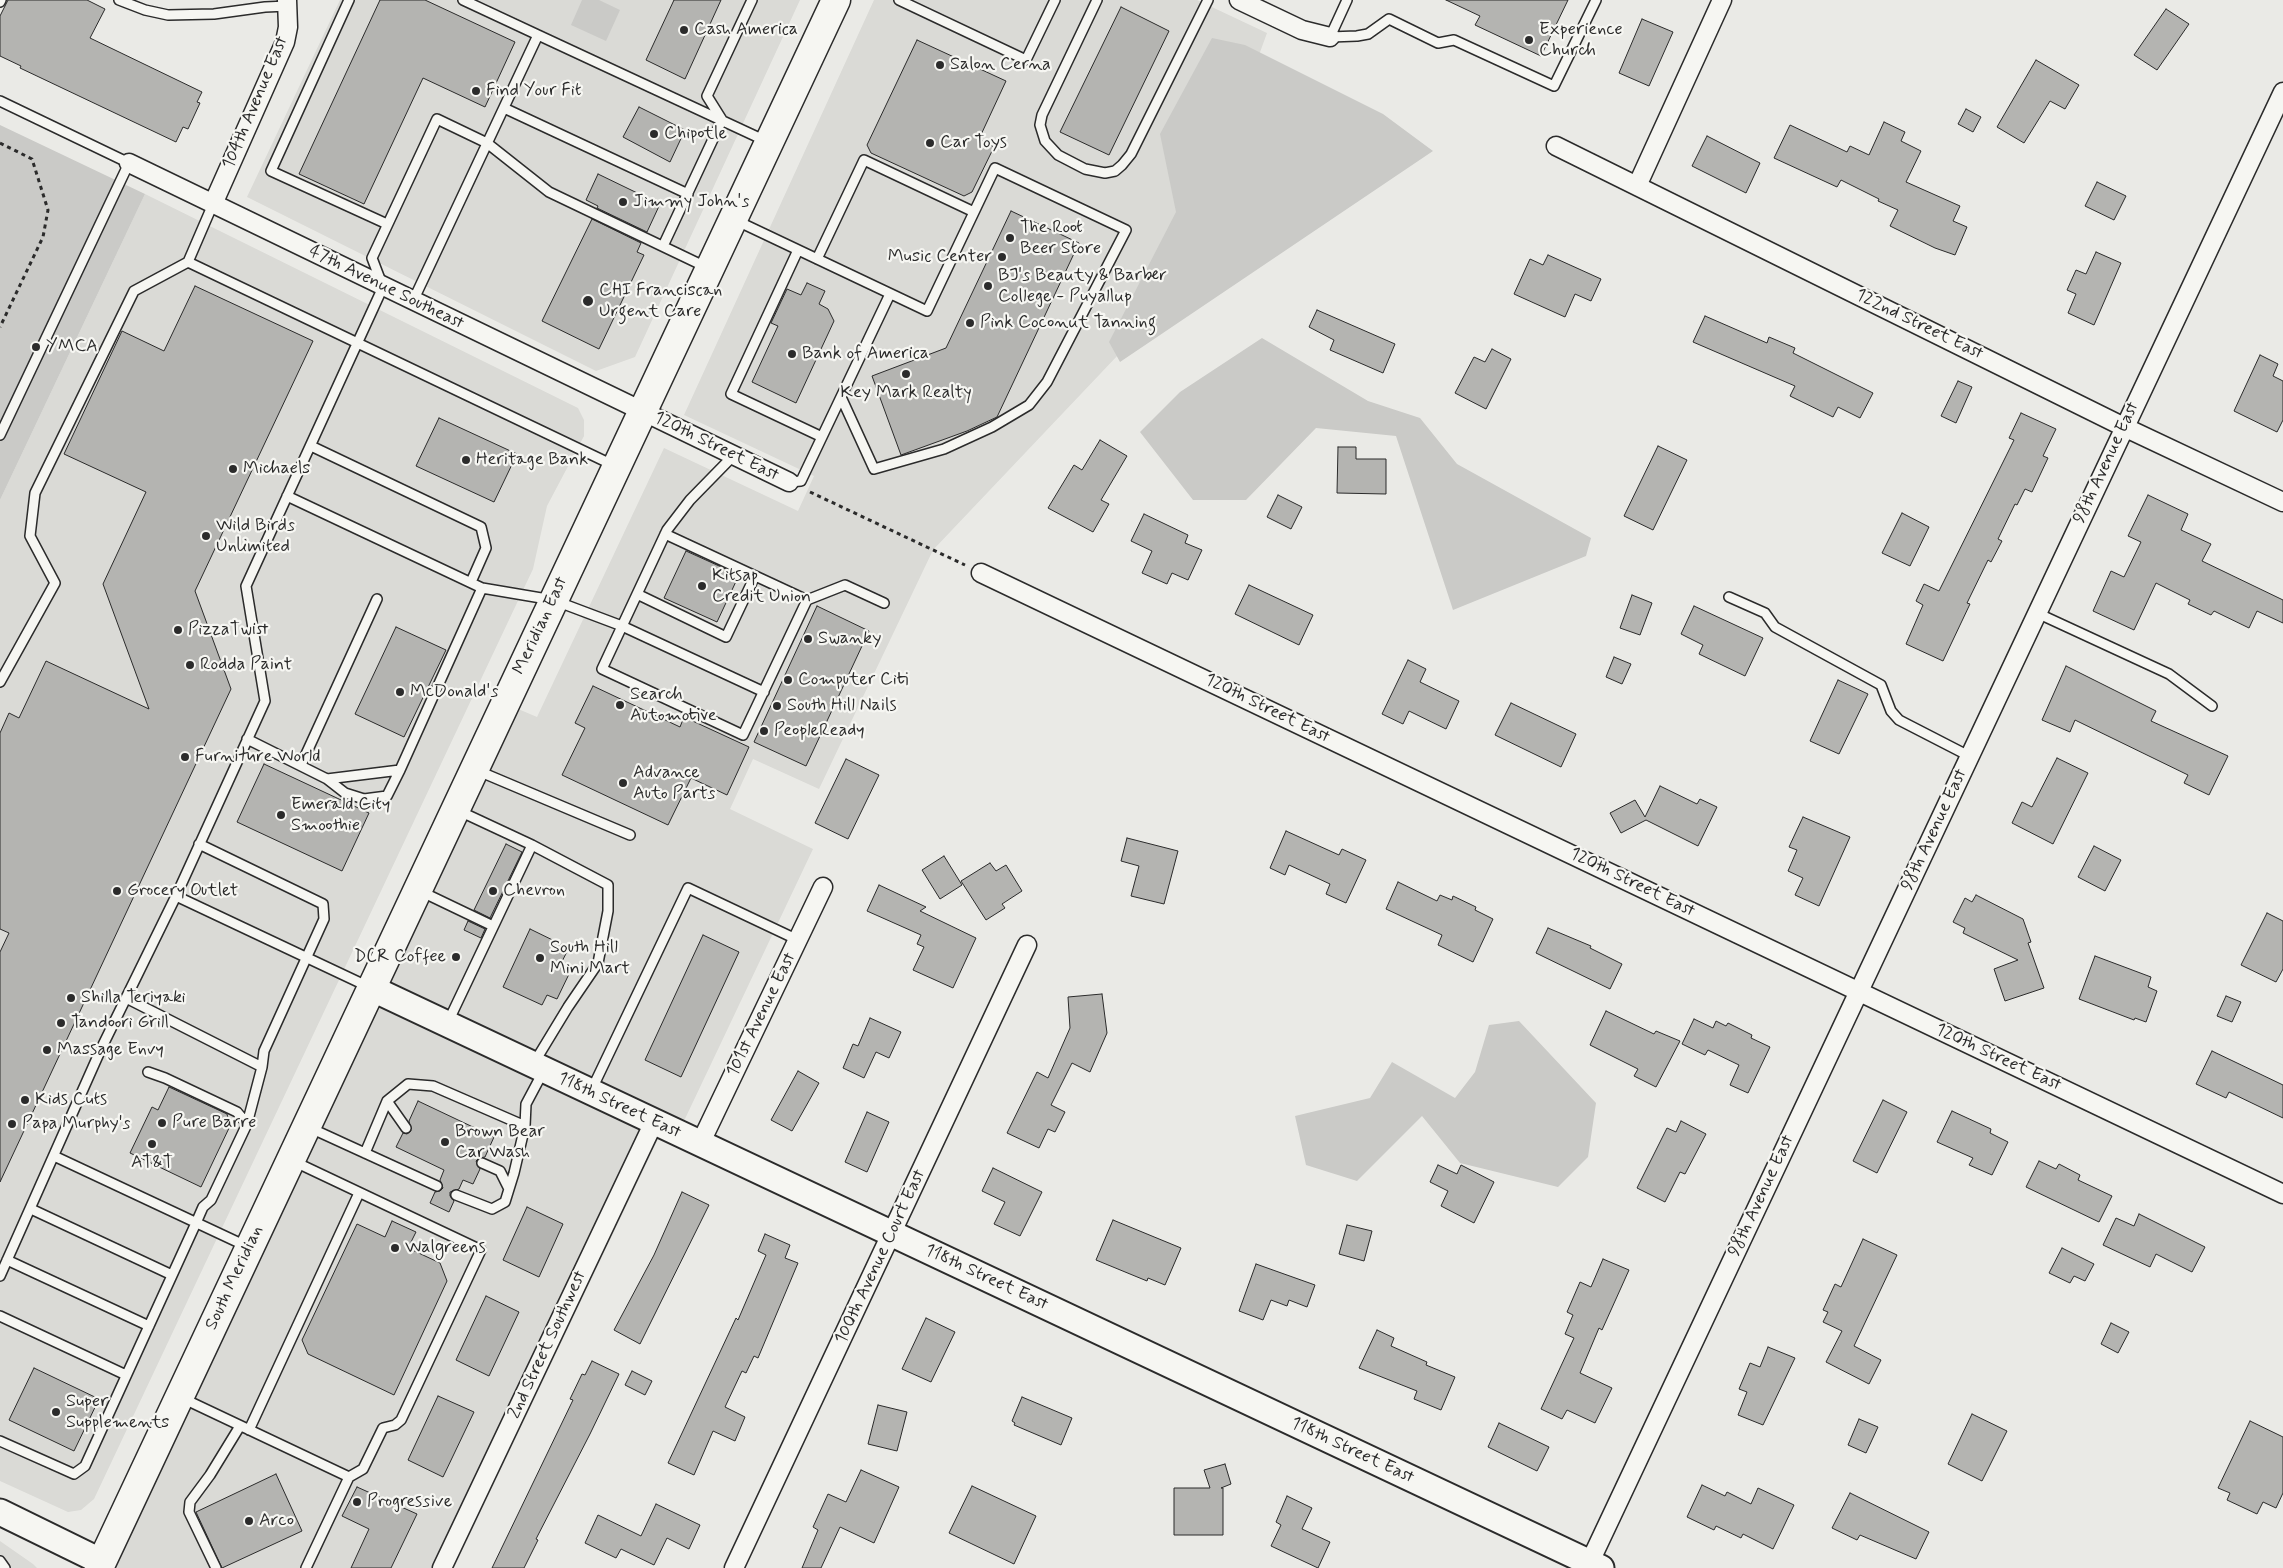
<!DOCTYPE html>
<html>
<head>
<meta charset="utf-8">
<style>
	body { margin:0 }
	canvas { display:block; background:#eaeae6 }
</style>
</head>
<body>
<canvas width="2283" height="1568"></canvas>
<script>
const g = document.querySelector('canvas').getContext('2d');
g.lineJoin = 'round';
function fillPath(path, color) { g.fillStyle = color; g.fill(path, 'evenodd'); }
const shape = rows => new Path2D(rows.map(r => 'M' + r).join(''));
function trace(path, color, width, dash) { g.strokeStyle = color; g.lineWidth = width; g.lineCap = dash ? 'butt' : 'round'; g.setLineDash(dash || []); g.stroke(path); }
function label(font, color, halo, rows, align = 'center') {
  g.font = font + ' Mynerve,sans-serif'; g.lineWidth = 4.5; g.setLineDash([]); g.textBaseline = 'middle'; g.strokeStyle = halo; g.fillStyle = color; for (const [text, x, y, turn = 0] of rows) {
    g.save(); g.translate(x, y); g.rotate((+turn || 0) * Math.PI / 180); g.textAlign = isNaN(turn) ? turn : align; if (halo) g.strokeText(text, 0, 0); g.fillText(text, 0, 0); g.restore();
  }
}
fillPath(shape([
	[340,0,800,0,635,357,596,371,247,197],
	[874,0,1197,0,1267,33,1182,267,1156,315,933,550,819,789,753,759,730,809,813,849,674,1142,660,1135,454,1568,118,1568,113,1566,115,1568,99,1568,504,703,537,717,664,448,798,511,814,476,684,415],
	[145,194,578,408,584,420,584,436,547,506,533,569,94,1499,81,1510,68,1512,0,1481,0,500],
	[0,1541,33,1564,37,1568,0,1568]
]), '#dadad6');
fillPath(shape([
	[582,0,599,0,620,10,606,41,571,25],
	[1212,38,1245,45,1383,114,1433,151,1120,362,1109,342,1176,212,1160,134],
	[0,125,145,194,0,500],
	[1262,338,1368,401,1420,418,1457,464,1591,538,1586,556,1453,610,1396,436,1316,428,1246,500,1193,500,1140,432,1180,392],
	[1519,1021,1596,1103,1588,1157,1558,1187,1460,1163,1422,1116,1357,1181,1306,1165,1295,1116,1370,1098,1392,1062,1455,1098,1475,1072,1489,1025]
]), '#cacac7');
const building = shape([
	[8,0,87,0,105,9,90,38,202,92,197,102,200,103,188,129,183,127,176,142,20,68,21,66,0,56,0,16,8,0],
	[380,0,425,0,515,42,485,107,423,78,364,204,299,174,380,0],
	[674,0,721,0,685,79,646,60,674,0],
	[1446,0,1568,0,1541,56,1475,25,1480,16,1446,0],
	[1121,7,1169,31,1109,155,1060,132,1121,7],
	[2166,9,2189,24,2157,70,2134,55,2166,9],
	[1642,19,1673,32,1649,86,1619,73,1642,19],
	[917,40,1006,81,979,139,994,147,972,192,964,196,871,153,867,145,917,40],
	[2036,60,2079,85,2065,109,2050,101,2024,143,1997,127,2036,60],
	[639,107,685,130,670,162,623,137,639,107],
	[1966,109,1981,117,1973,132,1958,124,1966,109],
	[1884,122,1905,132,1901,141,1921,151,1906,182,1960,206,1953,221,1967,227,1955,255,1935,248,1890,226,1898,210,1878,201,1879,199,1841,180,1837,187,1774,158,1790,125,1847,152,1850,146,1869,155,1884,122],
	[1707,136,1760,163,1746,193,1692,166,1707,136],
	[598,174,660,204,647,232,597,208,598,206,586,200,598,174],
	[2097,182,2126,196,2114,220,2085,206,2097,182],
	[1011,211,1079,243,997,417,967,431,901,455,872,376,946,348,1011,211],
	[592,219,641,243,637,252,644,255,599,349,542,321,592,219],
	[2096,252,2121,263,2094,325,2068,313,2076,294,2067,290,2076,270,2086,274,2096,252],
	[1548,255,1601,279,1591,301,1575,294,1565,317,1514,294,1530,259,1543,265,1548,255],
	[807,283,825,291,819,304,828,309,834,321,796,403,752,382,778,326,771,323,787,289,801,295,807,283],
	[195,286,313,341,195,591,231,689,0,1182,0,952,9,933,0,929,0,733,9,713,19,718,46,661,149,709,103,584,146,492,64,454,122,331,164,351,195,286],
	[1317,310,1395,344,1383,373,1330,350,1334,340,1309,327,1317,310],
	[1705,316,1767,343,1769,337,1795,348,1793,353,1873,393,1860,418,1838,407,1833,417,1790,396,1795,386,1693,342,1705,316],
	[1492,349,1511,359,1486,409,1455,393,1474,357,1485,362,1492,349],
	[2260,355,2278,364,2273,376,2283,381,2283,420,2277,432,2234,411,2260,355],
	[1958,381,1972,387,1956,423,1941,416,1958,381],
	[2021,413,2056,429,2043,456,2048,458,2032,492,2025,489,2017,505,2015,504,1998,539,2002,541,1991,562,1988,560,1967,603,1970,604,1943,661,1906,644,1923,605,1916,601,1924,584,1939,591,2014,440,2009,438,2021,413],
	[439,418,517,454,494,502,416,466,439,418],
	[1100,440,1127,456,1101,500,1109,504,1093,532,1048,508,1074,465,1082,470,1100,440],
	[1658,446,1687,460,1653,530,1624,516,1658,446],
	[1338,447,1356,447,1356,459,1386,459,1386,494,1337,493,1338,447],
	[1278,495,1302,507,1291,529,1267,517,1278,495],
	[2148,495,2188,514,2181,530,2211,544,2202,561,2283,600,2283,623,2257,611,2249,628,2214,611,2211,615,2188,604,2190,600,2156,583,2134,630,2093,611,2111,571,2124,577,2141,542,2128,536,2148,495],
	[1902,513,1929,527,1910,566,1882,553,1902,513],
	[1144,514,1188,535,1185,543,1202,550,1188,580,1172,573,1167,584,1142,573,1152,551,1131,541,1144,514],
	[686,551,739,575,717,622,664,598,686,551],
	[1249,585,1313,615,1299,645,1235,614,1249,585],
	[1632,595,1652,603,1640,635,1620,628,1632,595],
	[817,606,869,631,806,766,754,742,817,606],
	[1694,606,1763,638,1745,676,1699,654,1703,645,1681,634,1694,606],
	[396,627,446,650,404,737,355,714,396,627],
	[1614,657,1631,664,1622,684,1606,677,1614,657],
	[1408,660,1426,669,1420,682,1459,701,1446,729,1409,711,1403,724,1382,714,1408,660],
	[2066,666,2156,711,2151,721,2228,756,2209,795,2184,783,2188,775,2075,720,2070,732,2042,720,2066,666],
	[1838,680,1868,694,1839,754,1810,741,1838,680],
	[593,686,680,727,684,717,749,747,727,795,691,778,668,825,562,775,585,728,575,723,593,686],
	[1511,703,1576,734,1561,767,1495,735,1511,703],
	[2057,758,2088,773,2053,844,2012,823,2022,802,2032,807,2057,758],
	[846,759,879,775,848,839,815,823,846,759],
	[264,764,369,813,342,871,237,822,264,764],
	[1660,786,1697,804,1700,799,1717,807,1698,846,1646,820,1621,833,1610,813,1635,800,1645,817,1660,786],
	[1803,817,1850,837,1819,906,1795,895,1803,878,1788,871,1797,850,1789,847,1803,817],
	[1286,831,1339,855,1342,849,1366,860,1346,903,1326,894,1330,884,1289,865,1285,875,1270,868,1286,831],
	[1127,838,1178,851,1164,904,1131,896,1139,866,1121,861,1127,838],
	[506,844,522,852,490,918,474,910,506,844],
	[2094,846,2121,860,2105,891,2078,877,2094,846],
	[944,856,962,885,940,899,922,870,944,856],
	[990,863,996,871,1006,865,1022,891,1002,904,1005,908,986,920,961,881,990,863],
	[1398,882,1437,901,1440,895,1452,900,1453,896,1476,907,1475,910,1493,919,1473,962,1438,945,1442,935,1386,909,1398,882],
	[879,885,926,907,920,911,976,938,953,988,913,970,924,947,917,944,921,935,867,911,879,885],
	[1976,895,2023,919,2031,942,2028,943,2044,988,2005,1001,1994,969,2018,960,1963,933,1965,928,1953,922,1965,898,1972,902,1976,895],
	[2267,913,2283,921,2283,969,2276,982,2241,965,2267,913],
	[468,921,485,929,481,938,464,930,468,921],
	[1548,928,1591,946,1590,948,1622,964,1610,989,1536,953,1548,928],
	[530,929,569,948,559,967,570,972,557,999,547,995,542,1005,503,987,530,929],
	[703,935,739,952,681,1077,645,1060,703,935],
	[2095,956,2151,977,2148,987,2157,991,2146,1022,2135,1018,2134,1020,2079,999,2095,956],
	[1102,994,1107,1033,1090,1072,1072,1063,1051,1105,1065,1112,1055,1132,1048,1129,1039,1148,1007,1133,1037,1072,1048,1078,1070,1028,1068,997,1102,994],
	[2226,996,2241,1002,2232,1022,2217,1016,2226,996],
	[1606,1011,1654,1034,1656,1031,1680,1041,1656,1087,1634,1076,1638,1069,1590,1045,1606,1011],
	[870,1018,901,1032,889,1058,876,1052,864,1078,843,1068,853,1044,858,1046,870,1018],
	[1694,1019,1713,1028,1716,1021,1726,1026,1728,1023,1752,1035,1751,1038,1770,1047,1748,1093,1730,1085,1739,1065,1708,1050,1705,1055,1682,1044,1694,1019],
	[2212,1051,2283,1085,2283,1118,2229,1092,2226,1098,2196,1084,2212,1051],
	[798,1071,819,1083,792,1131,771,1120,798,1071],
	[169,1087,227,1114,230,1126,201,1187,130,1153,152,1107,158,1110,169,1087],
	[1883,1100,1907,1112,1877,1173,1853,1161,1883,1100],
	[418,1101,494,1137,485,1157,479,1158,476,1161,480,1169,473,1184,463,1180,459,1189,450,1192,450,1196,454,1201,449,1212,430,1203,435,1192,440,1191,443,1188,440,1180,444,1170,396,1147,403,1133,407,1134,411,1131,409,1121,418,1101],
	[1952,1111,1991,1129,1990,1133,2008,1142,1992,1175,1969,1165,1973,1158,1937,1142,1952,1111],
	[867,1112,889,1122,867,1172,845,1162,867,1112],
	[1681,1121,1706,1134,1685,1174,1680,1172,1665,1202,1637,1188,1667,1128,1676,1132,1681,1121],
	[2039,1161,2056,1169,2059,1164,2080,1175,2078,1180,2112,1196,2099,1222,2026,1187,2039,1161],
	[1438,1165,1457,1174,1461,1165,1494,1182,1474,1223,1441,1206,1448,1191,1430,1182,1438,1165],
	[993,1168,1042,1192,1020,1236,994,1224,1005,1202,982,1191,993,1168],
	[682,1192,709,1205,640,1344,614,1330,654,1255,682,1192],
	[527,1207,563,1224,539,1277,503,1260,527,1207],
	[2139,1214,2205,1247,2192,1272,2156,1254,2150,1267,2103,1245,2116,1218,2134,1226,2139,1214],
	[1113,1220,1181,1248,1165,1285,1148,1278,1147,1281,1096,1260,1113,1220],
	[392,1221,416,1232,408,1248,440,1263,447,1281,394,1395,308,1354,302,1340,357,1224,385,1237,392,1221],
	[1347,1225,1372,1231,1364,1261,1339,1254,1347,1225],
	[765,1234,790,1245,785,1258,798,1263,758,1358,754,1356,746,1373,742,1371,725,1407,745,1417,735,1441,713,1431,694,1475,668,1463,736,1318,738,1320,766,1255,758,1251,765,1234],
	[1863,1239,1897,1255,1854,1346,1881,1360,1869,1384,1826,1362,1842,1331,1823,1322,1828,1312,1823,1310,1835,1284,1841,1287,1863,1239],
	[2062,1248,2094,1264,2085,1281,2074,1276,2070,1283,2049,1273,2062,1248],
	[1603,1259,1629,1270,1602,1330,1599,1328,1580,1373,1612,1388,1595,1423,1567,1410,1562,1419,1541,1409,1574,1338,1565,1334,1573,1315,1567,1312,1580,1282,1591,1287,1603,1259],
	[1256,1264,1315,1285,1307,1307,1289,1300,1287,1306,1271,1300,1263,1320,1239,1311,1256,1264],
	[486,1296,519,1312,489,1376,456,1360,486,1296],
	[926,1318,955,1332,931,1382,902,1369,926,1318],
	[2111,1323,2129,1332,2118,1353,2101,1344,2111,1323],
	[1377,1330,1394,1338,1391,1346,1427,1362,1426,1365,1455,1377,1441,1410,1414,1399,1417,1391,1359,1368,1377,1330],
	[1768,1347,1795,1358,1763,1425,1738,1415,1747,1392,1739,1389,1750,1363,1760,1367,1768,1347],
	[592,1361,619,1374,590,1434,536,1539,538,1540,524,1568,492,1568,573,1400,570,1399,582,1374,585,1375,592,1361],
	[34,1368,99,1399,74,1451,9,1420,34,1368],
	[632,1371,652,1381,645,1395,625,1385,632,1371],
	[438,1396,474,1412,443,1477,408,1460,438,1396],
	[1022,1397,1072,1418,1061,1445,1014,1425,1015,1423,1012,1421,1022,1397],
	[878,1405,907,1412,897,1451,868,1444,878,1405],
	[1972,1414,2007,1431,1982,1481,1948,1464,1972,1414],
	[1859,1419,1878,1427,1866,1453,1848,1445,1859,1419],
	[2250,1421,2283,1437,2283,1493,2276,1508,2263,1502,2257,1514,2227,1500,2230,1493,2218,1488,2250,1421],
	[1499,1423,1549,1447,1537,1471,1488,1447,1499,1423],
	[1225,1464,1231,1484,1221,1488,1223,1488,1223,1535,1174,1535,1174,1488,1210,1488,1204,1470,1225,1464],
	[861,1470,899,1487,874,1543,840,1527,821,1568,802,1568,818,1530,813,1527,828,1494,846,1502,861,1470],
	[276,1474,302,1531,222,1568,196,1512,276,1474],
	[1702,1485,1725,1496,1727,1492,1751,1504,1758,1488,1794,1505,1773,1549,1743,1534,1741,1538,1716,1526,1714,1530,1687,1517,1702,1485],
	[972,1486,1036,1516,1014,1564,949,1533,972,1486],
	[357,1487,417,1514,391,1568,351,1568,369,1529,342,1516,357,1487],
	[1850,1493,1929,1532,1916,1559,1860,1535,1857,1540,1832,1528,1850,1493],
	[1287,1496,1312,1508,1302,1529,1330,1542,1318,1568,1271,1546,1281,1525,1276,1522,1287,1496],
	[656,1504,700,1525,689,1549,667,1538,654,1565,621,1549,616,1558,585,1543,598,1515,641,1536,656,1504]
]);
fillPath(building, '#b4b4b1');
trace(building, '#2b2b2b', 1);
const lane = shape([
	[119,0,145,10,168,15,214,14,265,7,288,6],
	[349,0,271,171,387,224],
	[899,0,1026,60,1055,0],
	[1097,0,1042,115,1040,125,1045,141,1058,155,1085,169,1105,173,1115,171,1122,165,1131,154,1208,0],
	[1347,0,1330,37,1357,36,1368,34,1389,19,1438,43,1454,40,1554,86,1596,0],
	[0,2,1,0],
	[538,35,766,141],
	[0,101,129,163,0,435],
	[504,108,688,194],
	[735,220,927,311,995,168,1126,230,1047,382,1029,405,992,427,944,449,874,469,841,397],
	[663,246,722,120,707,96,752,0],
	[798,250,731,394,822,437],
	[817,259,864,160,974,212],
	[188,262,615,466],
	[413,301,538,35,463,0],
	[311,446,481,527,486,548,471,582],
	[734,455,690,500,667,530,602,669,743,735,807,600,845,585,884,603],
	[789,482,801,481,890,294],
	[287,496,482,588,553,600,622,626,764,692],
	[665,534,807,600],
	[637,594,726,637,755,576],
	[1729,597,1765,613,1775,627,1881,685,1891,711,1899,720,1969,756],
	[2037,613,2169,674,2212,706],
	[0,682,55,583,30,536,35,493,134,291,188,262,213,204],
	[247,739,327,779,400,770,482,588],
	[301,765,377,599],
	[476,770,630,835],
	[327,779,345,793,364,799,387,796,400,770],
	[457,810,532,845],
	[420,891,493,926],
	[176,896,369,987],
	[126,998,262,1067],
	[448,1022,532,845,608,885,608,911,598,963,568,1007,534,1063],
	[148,1072,165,1078,237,1112,247,1124],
	[591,1091,688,888,798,940],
	[387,1101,406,1128],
	[308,1127,437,1186],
	[365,1153,387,1101,408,1084,433,1086,525,1126],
	[54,1156,246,1246],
	[293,1161,481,1250,401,1420,395,1425,383,1428,363,1469,349,1477,306,1568],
	[482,1163,500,1171,509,1189],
	[456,1195,492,1209,505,1202,514,1173,525,1126,526,1104,543,1072],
	[31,1209,172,1275],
	[7,1260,149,1326],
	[0,1276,101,1049,176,896,265,701,246,586,383,287,372,258,437,119,487,143,549,192,708,268],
	[0,1316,126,1375],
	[182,1398,349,1477],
	[249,1430,359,1193],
	[0,1441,74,1474,85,1466,196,1223,203,1207,211,1200,247,1124,262,1067,264,1051,324,919,323,904,199,844],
	[0,1561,5,1568],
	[216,1568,189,1512,190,1502,210,1475,240,1426]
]);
const street = shape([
	[1239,0,1302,30,1330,37],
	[1556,146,2124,427,2283,502],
	[129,163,789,482],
	[1637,186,1722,0],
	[213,204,285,42,288,27,287,0],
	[981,573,2283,1194],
	[700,1144,823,887],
	[442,1568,654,1122],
	[734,1568,1027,945],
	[1587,1568,2283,92]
]);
const secondary = shape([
	[371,988,1601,1568],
	[0,1512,102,1562]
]);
const primary = shape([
	[99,1568,836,0]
]);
trace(lane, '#2b2b2b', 12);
trace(street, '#2b2b2b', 21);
trace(secondary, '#2b2b2b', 29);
trace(primary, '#2b2b2b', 31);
trace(shape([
	[0,143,32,159,48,210,43,237,0,327],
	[810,492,965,565]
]), '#2b2b2b', 3, [4, 4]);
trace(lane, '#f6f6f2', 9);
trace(street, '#f6f6f2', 18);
trace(secondary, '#f6f6f2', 25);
trace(primary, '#f6f6f2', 28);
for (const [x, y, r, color] of [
	[684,30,5,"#2b2b2b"],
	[1529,40,5,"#2b2b2b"],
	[940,65,5,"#2b2b2b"],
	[476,91,5,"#2b2b2b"],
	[654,134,5,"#2b2b2b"],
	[930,143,5,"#2b2b2b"],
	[623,202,5,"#2b2b2b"],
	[1010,238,5,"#2b2b2b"],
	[1002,257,5,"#2b2b2b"],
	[988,286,5,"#2b2b2b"],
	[588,301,6,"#2b2b2b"],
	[970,323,5,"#2b2b2b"],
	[36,347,5,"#2b2b2b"],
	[792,354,5,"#2b2b2b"],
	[906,374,5,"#2b2b2b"],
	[466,460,5,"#2b2b2b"],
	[233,469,5,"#2b2b2b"],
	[206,536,5,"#2b2b2b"],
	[702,586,5,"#2b2b2b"],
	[178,630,5,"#2b2b2b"],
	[808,639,5,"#2b2b2b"],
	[190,665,5,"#2b2b2b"],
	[788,680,5,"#2b2b2b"],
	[400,692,5,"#2b2b2b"],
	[620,705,5,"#2b2b2b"],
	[777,706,5,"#2b2b2b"],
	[764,731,5,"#2b2b2b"],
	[185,757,5,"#2b2b2b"],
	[623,783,5,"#2b2b2b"],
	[281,815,5,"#2b2b2b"],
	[117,891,5,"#2b2b2b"],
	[493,891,5,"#2b2b2b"],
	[456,957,5,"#2b2b2b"],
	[540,958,5,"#2b2b2b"],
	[71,998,5,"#2b2b2b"],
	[61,1023,5,"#2b2b2b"],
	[47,1050,5,"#2b2b2b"],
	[25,1100,5,"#2b2b2b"],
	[162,1123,5,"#2b2b2b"],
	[12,1124,5,"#2b2b2b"],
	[445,1142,5,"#2b2b2b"],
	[152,1144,5,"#2b2b2b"],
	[395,1248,5,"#2b2b2b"],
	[56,1412,5,"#2b2b2b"],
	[357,1502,5,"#2b2b2b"],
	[249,1521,5,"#2b2b2b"]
]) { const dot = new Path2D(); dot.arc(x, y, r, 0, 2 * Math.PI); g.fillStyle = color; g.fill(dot); trace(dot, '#f6f6f2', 2); }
label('18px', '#2b2b2b', '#f6f6f2', [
	["Cash America",694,30],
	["Experience",1539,30],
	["Church",1539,51],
	["Salon Cerna",950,65],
	["Find Your Fit",486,91],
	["Chipotle",664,134],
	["Car Toys",940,143],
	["Jimmy John's",633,202],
	["The Root",1020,228],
	["Beer Store",1020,249],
	["Music Center",992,257,"right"],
	["BJ's Beauty & Barber",998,276],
	["College - Puyallup",998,297],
	["CHI Franciscan",599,291],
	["Urgent Care",599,312],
	["Pink Coconut Tanning",980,323],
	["YMCA",46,347],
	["Bank of America",802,354],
	["Key Mark Realty",906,393,"center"],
	["Heritage Bank",476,460],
	["Michaels",243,469],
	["Wild Birds",216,526],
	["Unlimited",216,547],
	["Kitsap",712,576],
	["Credit Union",712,597],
	["PizzaTwist",188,630],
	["Swanky",818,639],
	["Rodda Paint",200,665],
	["Computer Citi",798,680],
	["McDonald's",410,692],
	["Search",630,695],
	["Automotive",630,716],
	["South Hill Nails",787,706],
	["PeopleReady",774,731],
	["Furniture World",195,757],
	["Advance",633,773],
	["Auto Parts",633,794],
	["Emerald City",291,805],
	["Smoothie",291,826],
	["Grocery Outlet",127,891],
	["Chevron",503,891],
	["South Hill",550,948],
	["Mini Mart",550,969],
	["DCR Coffee",446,957,"right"],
	["Shilla Teriyaki",81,998],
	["Tandoori Grill",71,1023],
	["Massage Envy",57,1050],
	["Kids Cuts",35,1100],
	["Pure Barre",172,1123],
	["Papa Murphy's",22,1124],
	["Brown Bear",455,1132],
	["Car Wash",455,1153],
	["AT&T",152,1163,"center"],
	["Walgreens",405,1248],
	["Super",66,1402],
	["Supplements",66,1423],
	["Progressive",367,1502],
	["Arco",259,1521]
], 'left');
label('18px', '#2b2b2b', '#f6f6f2', [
	["104th Avenue East",256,103,-67],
	["47th Avenue Southeast",386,288,26],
	["122nd Street East",1919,325,26],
	["120th Street East",716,447,26],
	["98th Avenue East",2107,463,-65],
	["Meridian East",541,626,-65],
	["120th Street East",1267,709,26],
	["98th Avenue East",1935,830,-65],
	["120th Street East",1632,883,26],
	["101st Avenue East",762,1015,-64],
	["120th Street East",1998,1058,25],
	["118th Street East",619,1106,25],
	["98th Avenue East",1762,1196,-65],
	["100th Avenue Court East",881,1257,-65],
	["South Meridian",235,1278,-65],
	["118th Street East",986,1278,25],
	["2nd Street Southwest",548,1345,-65],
	["118th Street East",1352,1451,25]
]);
</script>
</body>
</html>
